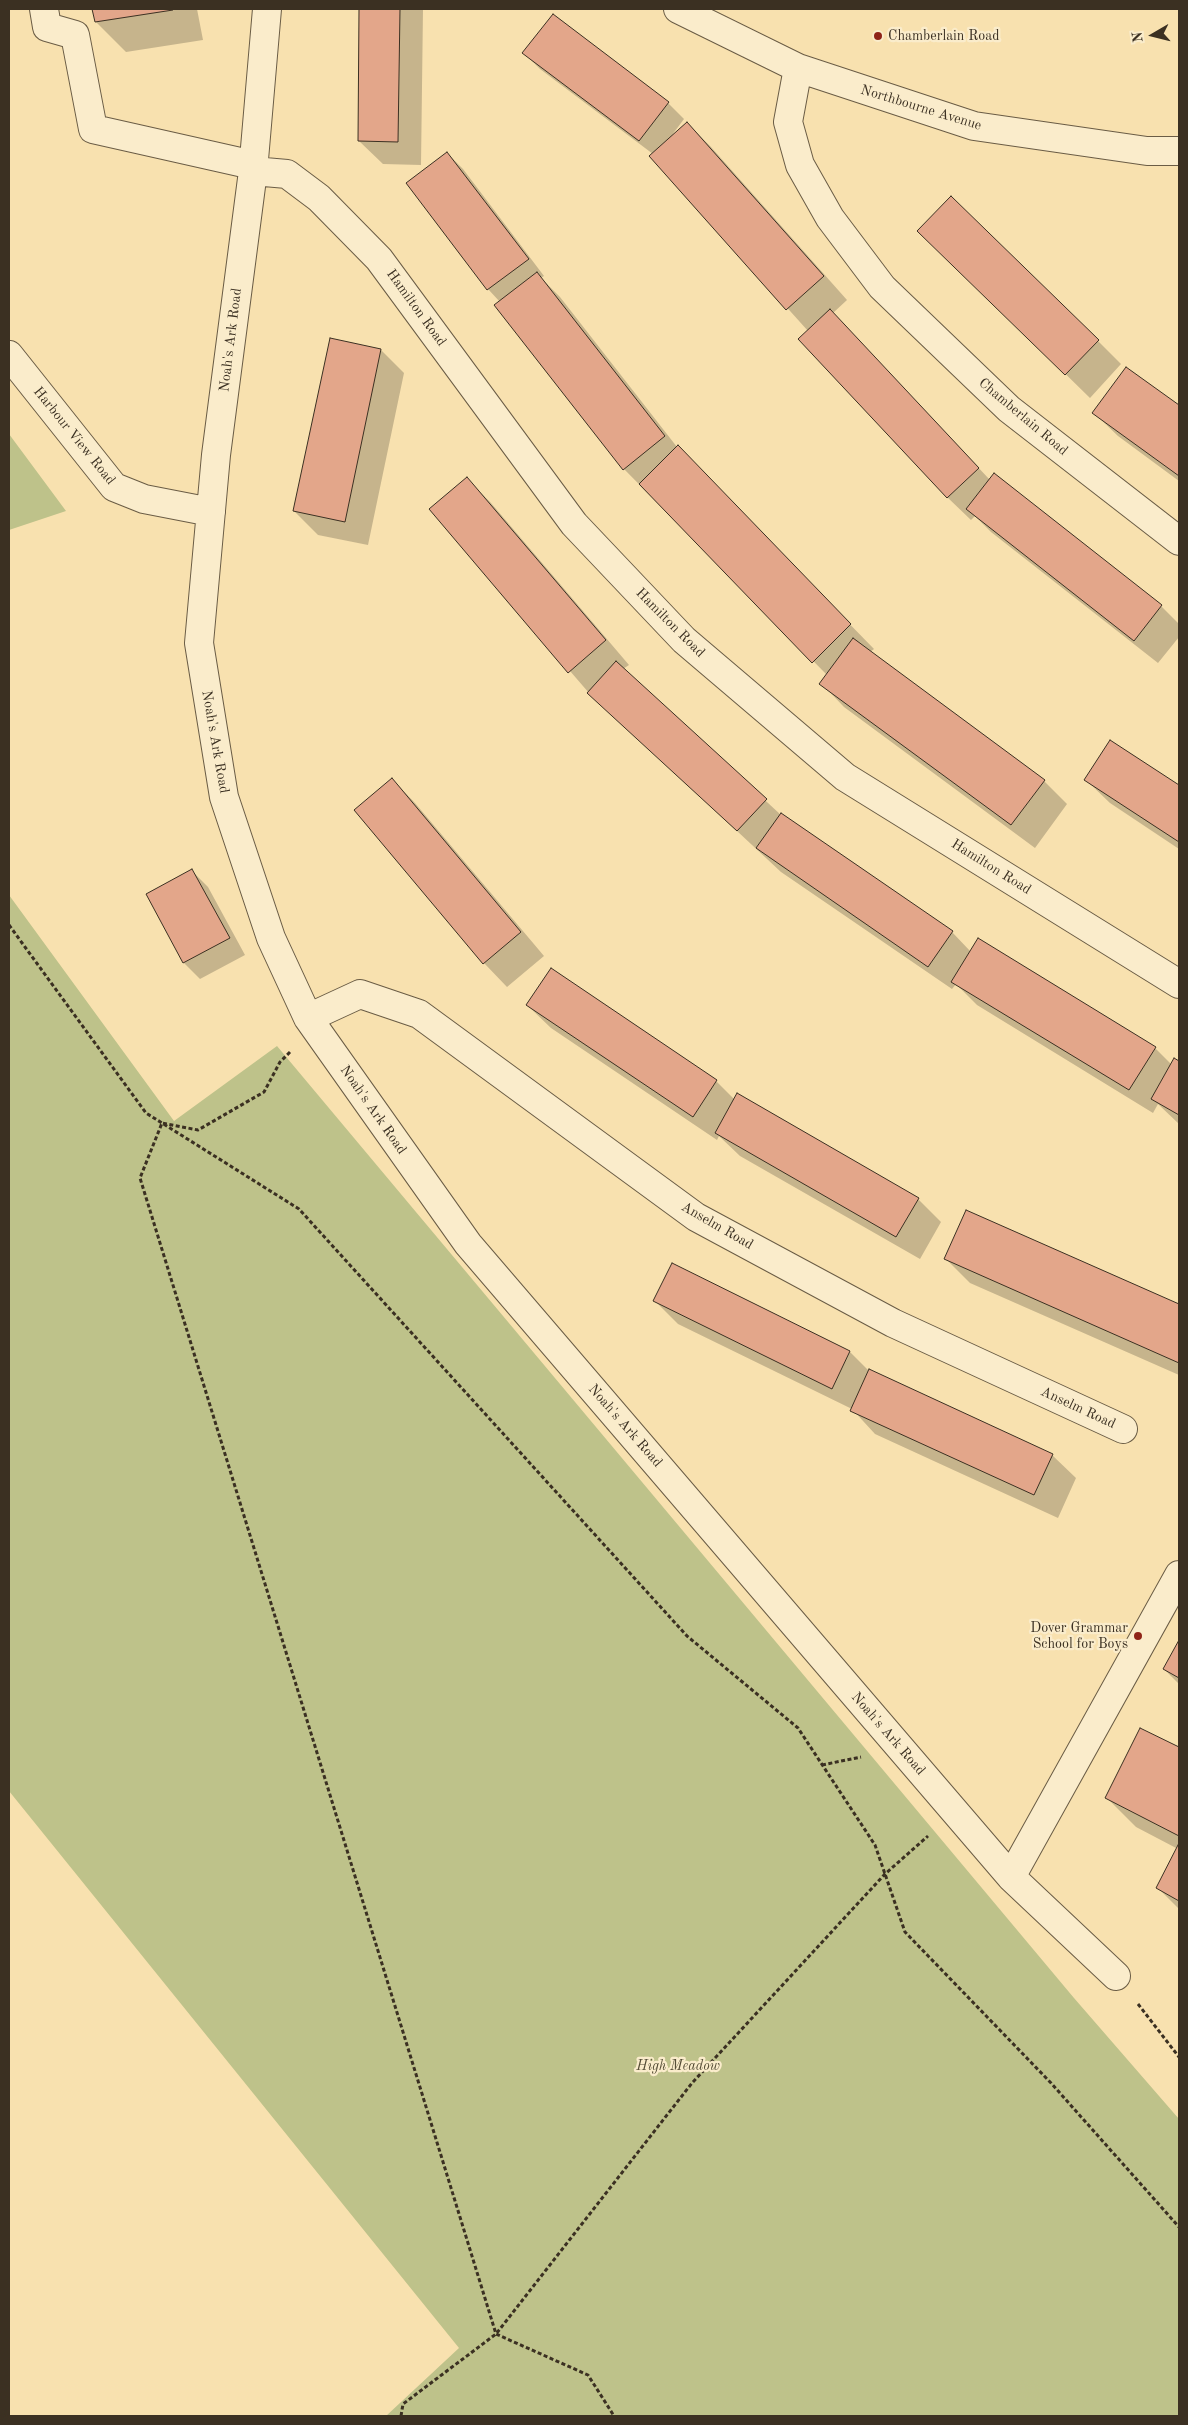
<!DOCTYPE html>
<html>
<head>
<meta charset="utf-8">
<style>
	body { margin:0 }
	#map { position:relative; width:1188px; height:2425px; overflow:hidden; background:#f8e1af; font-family:"Old Standard TT",serif }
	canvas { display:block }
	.frame { position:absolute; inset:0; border:10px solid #3b3022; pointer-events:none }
	.north { position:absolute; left:1128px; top:10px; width:50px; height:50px; -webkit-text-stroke:4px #faeccb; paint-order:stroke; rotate:262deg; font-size:14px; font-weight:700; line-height:20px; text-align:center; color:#3b3022 }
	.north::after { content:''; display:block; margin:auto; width:18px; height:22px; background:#3b3022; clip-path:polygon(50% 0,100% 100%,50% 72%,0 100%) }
</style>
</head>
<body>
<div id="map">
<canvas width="1188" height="2425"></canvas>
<div class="frame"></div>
<div class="north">N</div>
</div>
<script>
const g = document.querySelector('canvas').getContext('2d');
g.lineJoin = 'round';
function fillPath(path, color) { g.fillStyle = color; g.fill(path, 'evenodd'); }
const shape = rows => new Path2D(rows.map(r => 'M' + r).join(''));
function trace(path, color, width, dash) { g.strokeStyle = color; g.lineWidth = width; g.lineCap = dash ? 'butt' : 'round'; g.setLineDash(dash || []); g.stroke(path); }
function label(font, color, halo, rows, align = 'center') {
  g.font = font + ' "Old Standard TT",serif'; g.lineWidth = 4.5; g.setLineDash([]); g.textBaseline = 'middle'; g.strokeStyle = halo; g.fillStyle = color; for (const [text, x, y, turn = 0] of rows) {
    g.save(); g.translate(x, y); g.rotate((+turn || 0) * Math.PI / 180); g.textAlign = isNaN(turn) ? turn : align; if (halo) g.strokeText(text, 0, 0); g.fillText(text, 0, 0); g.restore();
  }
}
fillPath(shape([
	[9,434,66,511,9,530],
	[9,895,174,1121,277,1046,1074,1998,1179,2119,1179,2416,386,2416,459,2348,9,1791]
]), '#bec28a');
fillPath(shape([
	[93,9,197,9,203,40,126,52,96,22],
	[360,9,423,9,421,165,383,164,359,141],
	[524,53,668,103,684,119,672,135,687,123,711,147,847,300,833,313,990,480,994,475,1161,606,1179,624,1179,637,1158,663,991,532,975,516,971,520,947,497,808,331,651,156,653,154,540,69],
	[447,153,463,169,544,276,541,278,560,297,677,447,874,649,870,652,1044,781,1067,804,1035,848,844,707,821,683,827,675,624,469,500,302,488,289,408,183],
	[943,254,1098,341,1121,364,1090,398],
	[381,350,404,373,368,545,318,535,294,511],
	[1126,368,1179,407,1179,481,1118,436,1094,413],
	[467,479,491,503,629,665,623,669,781,815,952,932,971,952,1155,1048,1172,1065,1175,1060,1179,1062,1179,1124,1158,1104,1153,1113,977,1005,956,984,952,989,781,872,589,693,431,510],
	[1111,742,1179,787,1179,849,1110,803,1086,780],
	[392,779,415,803,544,956,507,987,484,963],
	[192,871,208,887,245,955,200,979,184,963,148,895],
	[551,970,716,1081,735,1100,918,1199,941,1222,920,1259,740,1156,719,1136,717,1140,551,1028,527,1005],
	[967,1212,1179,1306,1179,1375,970,1283,946,1259],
	[655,1301,850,1352,868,1370,1052,1455,1076,1478,1058,1518,875,1434,852,1409,678,1324],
	[1179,1642,1179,1684,1164,1669],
	[1141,1730,1179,1749,1179,1909,1158,1888,1178,1849,1136,1827,1106,1797]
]), '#0003');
const building = shape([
	[92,9,173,9,173,10,95,22,92,9],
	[359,9,400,9,398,142,358,141,359,9],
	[553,14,669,102,639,141,522,53,553,14],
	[687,122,824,276,786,310,649,156,687,122],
	[447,152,529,259,487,290,406,183,447,152],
	[951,196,1099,340,1065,375,917,231,951,196],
	[537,272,665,436,623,470,494,305,537,272],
	[830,309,979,468,947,498,798,339,830,309],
	[330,338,381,349,345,522,293,511,330,338],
	[1126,367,1179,405,1179,476,1092,413,1126,367],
	[678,445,851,624,812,663,639,484,678,445],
	[994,473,1162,605,1134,641,966,509,994,473],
	[467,477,606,640,568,673,429,509,467,477],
	[853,638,1045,780,1011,825,819,684,853,638],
	[616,661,767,799,737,831,587,693,616,661],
	[1110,740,1179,785,1179,842,1084,780,1110,740],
	[392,778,521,932,483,964,354,810,392,778],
	[781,813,953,931,928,967,756,848,781,813],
	[192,869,230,938,183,963,146,894,192,869],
	[978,938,1156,1047,1129,1090,951,982,978,938],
	[551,968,717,1080,693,1117,526,1005,551,968],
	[1174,1058,1179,1061,1179,1115,1151,1099,1174,1058],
	[737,1093,919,1198,896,1237,715,1133,737,1093],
	[966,1210,1179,1304,1179,1363,944,1259,966,1210],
	[672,1263,850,1351,832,1389,653,1301,672,1263],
	[869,1369,1053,1454,1034,1495,850,1411,869,1369],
	[1179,1640,1179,1678,1163,1669,1179,1640],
	[1140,1728,1179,1747,1179,1836,1105,1798,1140,1728],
	[1179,1843,1179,1901,1156,1888,1179,1843]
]);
fillPath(building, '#e3a68a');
trace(building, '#3b3022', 1);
const minor = shape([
	[44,9,47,27,75,35,93,129,253,165],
	[267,9,253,171,216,455,199,643,224,797,271,938,308,1018,468,1244,1011,1877,1116,1976],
	[678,9,798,68,974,126,1147,151,1179,151],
	[798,68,788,122,800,165,830,218,882,287,1009,409,1179,541],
	[253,171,287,174,319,198,379,259,574,524,684,640,845,777,1179,984],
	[9,355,114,487,144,499,211,512],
	[308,1018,360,994,419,1014,696,1217,893,1323,1123,1429],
	[1011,1877,1179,1575]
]);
trace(minor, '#6a5c45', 30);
trace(shape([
	[9,925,146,1113,299,1209,687,1636,798,1728,875,1845,905,1932,1051,2083,1179,2227],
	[290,1052,280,1062,264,1092,198,1130,162,1123,140,1178,496,2334,588,2375,614,2416],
	[822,1765,861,1757],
	[1138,2004,1179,2057],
	[401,2416,403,2404,496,2334,692,2083,885,1874,928,1836]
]), '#3b3022', 3, [4, 2.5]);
trace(minor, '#faeccb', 28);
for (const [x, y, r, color] of [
	[878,36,5,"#8f2418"],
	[1138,1636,5,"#8f2418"]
]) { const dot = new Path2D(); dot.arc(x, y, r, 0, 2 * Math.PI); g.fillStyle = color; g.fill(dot); trace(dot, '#faeccb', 2); }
label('14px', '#3b3022', '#faeccb', [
	["Chamberlain Road",888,36],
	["Dover Grammar",1128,1628,"right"],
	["School for Boys",1128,1644,"right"]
], 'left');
label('14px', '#3b3022', '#faeccb', [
	["Northbourne Avenue",921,108,17],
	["Hamilton Road",416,308,54],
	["Noah's Ark Road",231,340,-83],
	["Chamberlain Road",1023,417,40],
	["Harbour View Road",74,436,51],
	["Hamilton Road",670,623,45],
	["Noah's Ark Road",215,742,80],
	["Hamilton Road",991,867,32],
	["Noah's Ark Road",373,1110,55],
	["Anselm Road",717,1226,30],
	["Anselm Road",1078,1408,25],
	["Noah's Ark Road",625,1426,49],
	["Noah's Ark Road",888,1734,49]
]);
label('italic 14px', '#554d37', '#faeccb', [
	["High Meadow",678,2066]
]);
</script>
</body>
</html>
